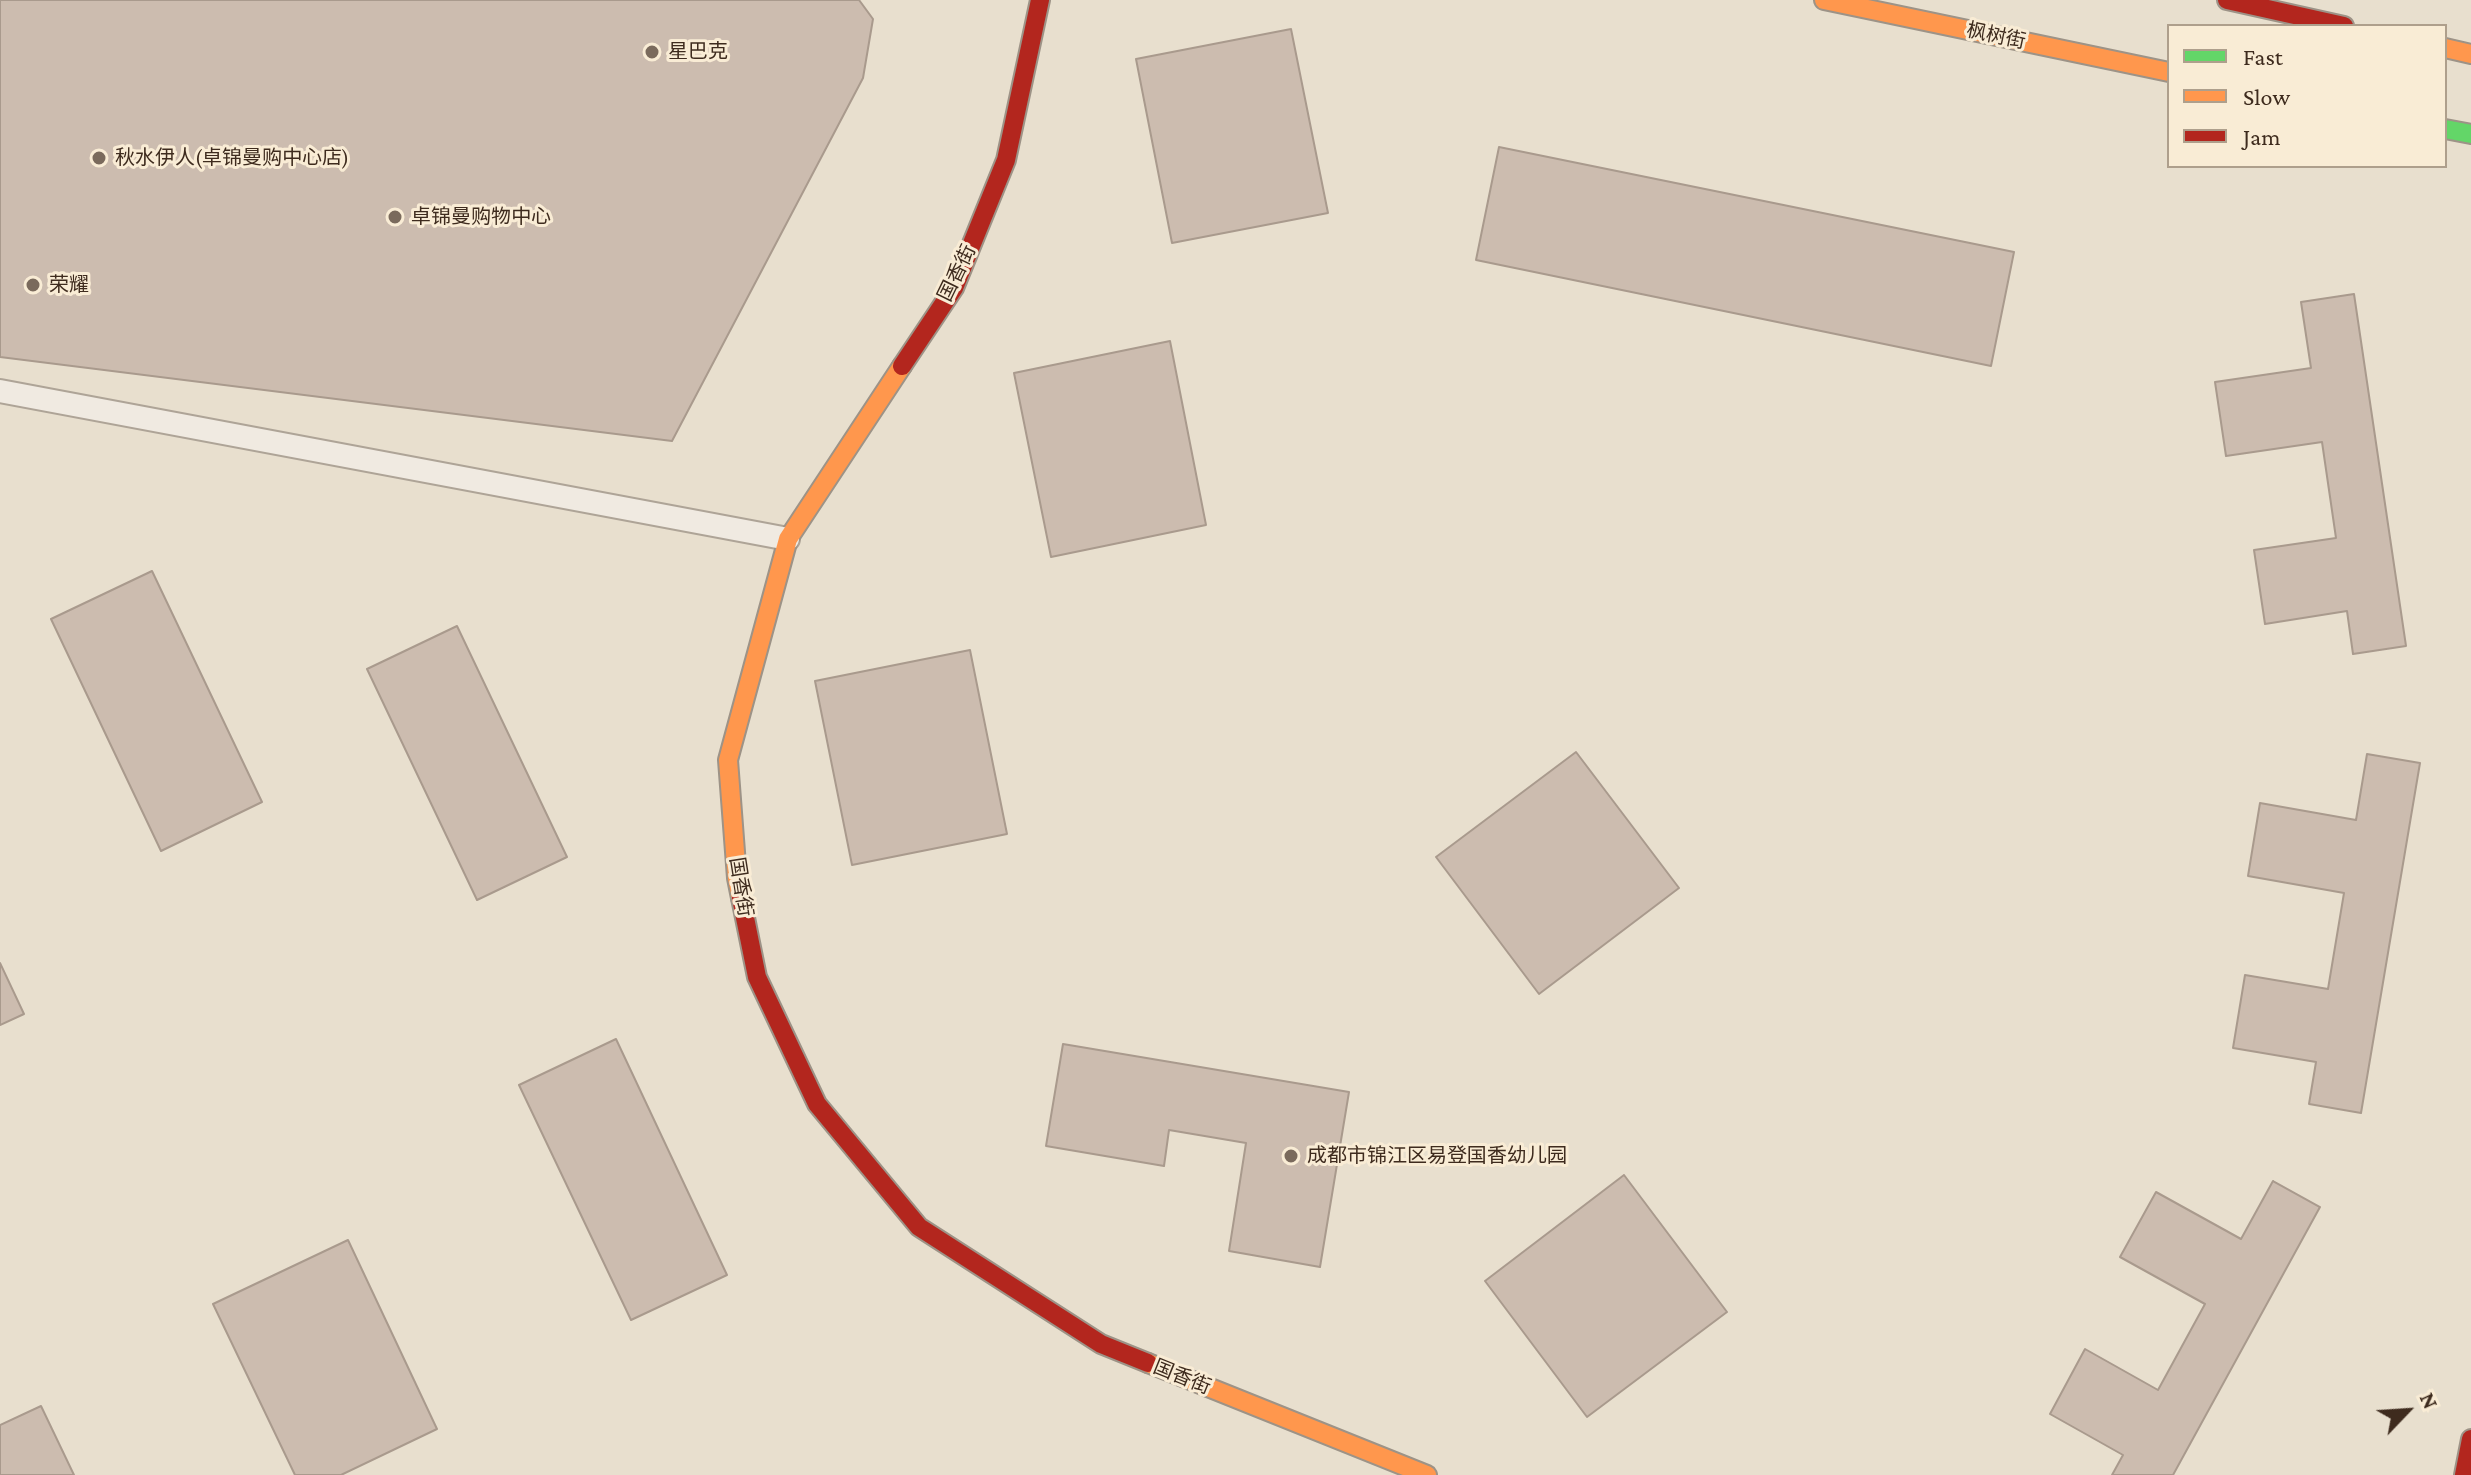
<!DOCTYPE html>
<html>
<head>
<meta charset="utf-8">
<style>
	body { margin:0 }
	#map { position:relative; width:2471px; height:1475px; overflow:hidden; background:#e8dfce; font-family:"Crimson Pro",serif }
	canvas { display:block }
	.legend { position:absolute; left:2167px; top:24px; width:280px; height:144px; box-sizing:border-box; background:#f9ecd5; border:2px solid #ae9f8c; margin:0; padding:10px 14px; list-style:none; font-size:24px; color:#3e2b1e }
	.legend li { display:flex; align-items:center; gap:16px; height:40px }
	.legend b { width:40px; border:2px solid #ae9f8c }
	.north { position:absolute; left:2367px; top:1371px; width:80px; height:80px; -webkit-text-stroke:6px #f9ecd5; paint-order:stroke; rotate:65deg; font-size:22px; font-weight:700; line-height:32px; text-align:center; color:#3e2b1e }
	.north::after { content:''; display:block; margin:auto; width:28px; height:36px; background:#3e2b1e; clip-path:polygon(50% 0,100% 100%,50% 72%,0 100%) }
</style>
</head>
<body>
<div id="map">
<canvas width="2471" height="1475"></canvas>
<ul class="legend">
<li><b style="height:10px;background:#63d668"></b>Fast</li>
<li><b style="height:10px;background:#ff974d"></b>Slow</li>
<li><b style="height:10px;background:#b3261e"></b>Jam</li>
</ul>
<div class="north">N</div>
</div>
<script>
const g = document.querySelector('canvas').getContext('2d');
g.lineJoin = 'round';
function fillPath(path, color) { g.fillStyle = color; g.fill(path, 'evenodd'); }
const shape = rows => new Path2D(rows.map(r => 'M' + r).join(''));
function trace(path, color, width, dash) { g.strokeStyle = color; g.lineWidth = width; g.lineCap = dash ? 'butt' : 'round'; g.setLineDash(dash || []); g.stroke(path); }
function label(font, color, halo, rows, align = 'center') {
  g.font = font + ' "Crimson Pro","Noto Sans SC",serif'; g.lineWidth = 6; g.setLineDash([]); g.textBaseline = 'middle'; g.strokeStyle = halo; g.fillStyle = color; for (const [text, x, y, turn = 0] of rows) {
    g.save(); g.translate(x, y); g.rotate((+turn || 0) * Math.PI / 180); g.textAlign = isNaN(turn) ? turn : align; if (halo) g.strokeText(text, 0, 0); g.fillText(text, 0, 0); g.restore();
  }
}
const building = shape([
	[0,0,859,0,873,19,863,78,672,441,0,357,0,0],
	[1291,29,1328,213,1172,243,1136,59,1291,29],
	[1499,147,2014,252,1991,366,1476,260,1499,147],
	[2354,294,2406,646,2353,654,2347,611,2265,624,2254,550,2336,538,2322,442,2226,456,2215,382,2311,368,2301,302,2354,294],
	[1170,341,1206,525,1051,557,1014,373,1170,341],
	[152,571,262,802,161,851,51,619,152,571],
	[457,626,567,857,477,900,367,669,457,626],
	[970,650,1007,834,852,865,815,681,970,650],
	[1576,752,1679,888,1539,994,1436,857,1576,752],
	[2367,754,2420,763,2361,1113,2309,1104,2316,1062,2233,1048,2245,975,2328,989,2344,893,2248,876,2260,803,2356,820,2367,754],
	[0,963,24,1014,0,1025,0,963],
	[616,1039,727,1275,631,1320,519,1085,616,1039],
	[1063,1044,1349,1092,1320,1267,1229,1251,1246,1143,1169,1130,1164,1166,1046,1146,1063,1044],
	[1624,1175,1727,1312,1587,1417,1485,1281,1624,1175],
	[2273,1181,2320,1207,2173,1475,2112,1475,2123,1455,2050,1414,2085,1349,2158,1390,2205,1304,2120,1257,2156,1192,2241,1239,2273,1181],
	[348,1240,437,1429,341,1475,295,1475,213,1304,348,1240],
	[41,1406,74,1475,0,1475,0,1425,41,1406]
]);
fillPath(building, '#ccbcaf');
trace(building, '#a99a8d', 2);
const lane = shape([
	[0,391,788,539]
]);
const fast = shape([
	[2445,129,2471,134]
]);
const slow = shape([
	[1824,0,2169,72],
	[2445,48,2471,54],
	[741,898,737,878,728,760,788,539,902,366],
	[1148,1363,1427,1475]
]);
const jam = shape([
	[2227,0,2344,26],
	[902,366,954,288,1006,160,1040,0],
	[741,898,757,977,817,1104,919,1227,1101,1344,1148,1363],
	[2464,1475,2471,1439]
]);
trace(lane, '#aea497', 26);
trace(fast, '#9d9387', 22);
trace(slow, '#9d9387', 22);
trace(jam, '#9d9387', 22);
trace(lane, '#f0eae1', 22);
trace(fast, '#63d668', 18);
trace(slow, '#ff974d', 18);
trace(jam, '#b3261e', 18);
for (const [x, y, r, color] of [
	[652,52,8,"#7a6a5c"],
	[99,158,8,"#7a6a5c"],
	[395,217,8,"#7a6a5c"],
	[33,285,8,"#7a6a5c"],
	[1291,1156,8,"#7a6a5c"]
]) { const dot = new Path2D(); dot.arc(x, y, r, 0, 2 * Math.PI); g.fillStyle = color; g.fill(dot); trace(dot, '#f9ecd5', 3); }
label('20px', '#3e2b1e', '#f9ecd5', [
	["枫树街",1996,36,12],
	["国香街",957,273,-64],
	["国香街",741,887,81],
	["国香街",1182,1377,22]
]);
label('20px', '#3e2b1e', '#f9ecd5', [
	["星巴克",668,52],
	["秋水伊人(卓锦曼购中心店)",115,158],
	["卓锦曼购物中心",411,217],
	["荣耀",49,285],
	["成都市锦江区易登国香幼儿园",1307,1156]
], 'left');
</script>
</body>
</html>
